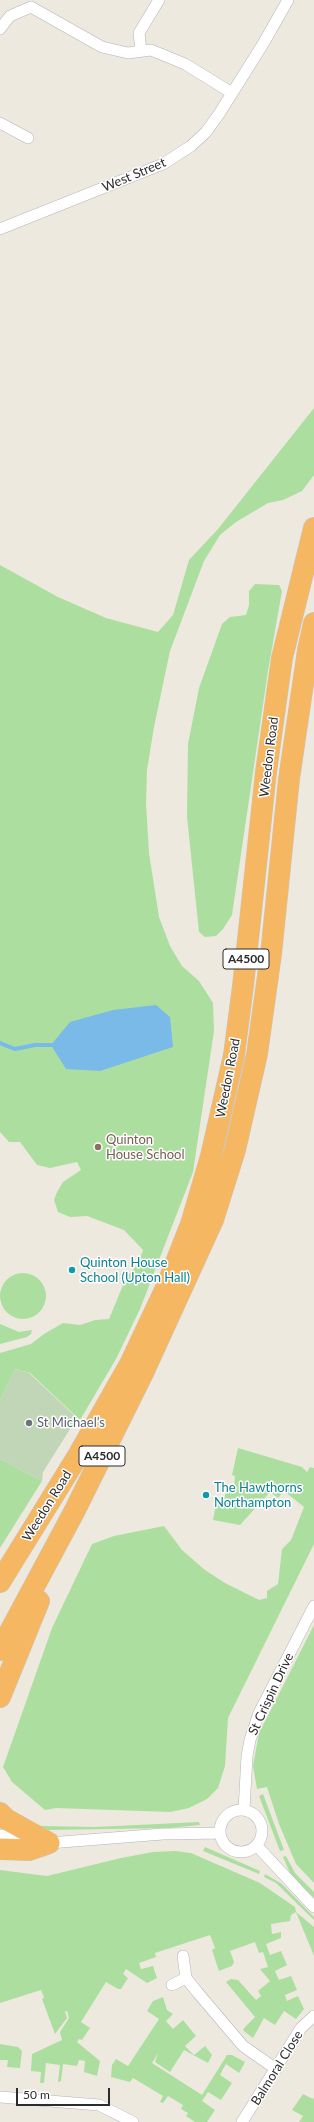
<!DOCTYPE html>
<html>
<head>
<meta charset="utf-8">
<style>
	body { margin:0 }
	#map { position:relative; width:314px; height:2122px; overflow:hidden; background:#ede9df; font-family:Lato,sans-serif }
	canvas { display:block }
	.scale { position:absolute; left:16px; top:2088px; width:94px; height:18px; box-sizing:border-box; border:2px solid #2c2c2c; border-top:0; padding-left:5px; font-size:12px; line-height:14px; white-space:nowrap; color:#2c2c2c; -webkit-text-stroke:3px #fff; paint-order:stroke }
</style>
</head>
<body>
<div id="map">
<canvas width="314" height="2122"></canvas>
<div class="scale">50 m</div>
</div>
<script>
const g = document.querySelector('canvas').getContext('2d');
g.lineJoin = 'round';
function fillPath(path, color) { g.fillStyle = color; g.fill(path, 'evenodd'); }
const shape = rows => new Path2D(rows.map(r => 'M' + r).join(''));
function trace(path, color, width, dash) { g.strokeStyle = color; g.lineWidth = width; g.lineCap = dash ? 'butt' : 'round'; g.setLineDash(dash || []); g.stroke(path); }
function label(font, color, halo, rows, align = 'center') {
  g.font = font + ' Lato,sans-serif'; g.lineWidth = 3; g.setLineDash([]); g.textBaseline = 'middle'; g.strokeStyle = halo; g.fillStyle = color; for (const [text, x, y, turn = 0] of rows) {
    g.save(); g.translate(x, y); g.rotate((+turn || 0) * Math.PI / 180); g.textAlign = isNaN(turn) ? turn : align; if (halo) g.strokeText(text, 0, 0); g.fillText(text, 0, 0); g.restore();
  }
}
fillPath(shape([
	[314,408,314,475,302,491,283,500,268,503,236,522,220,535,204,561,170,651,154,727,147,770,146,803,149,853,159,917,170,946,182,966,199,981,213,1003,214,1031,193,1172,140,1309,116,1359,80,1420,30,1373,15,1369,0,1401,0,1353,31,1344,44,1334,63,1323,80,1325,95,1320,109,1319,126,1278,138,1264,143,1250,124,1230,87,1216,70,1217,58,1212,54,1200,57,1192,63,1182,81,1170,77,1162,50,1168,37,1165,20,1142,9,1142,0,1132,0,565,58,597,106,618,158,632,173,615,189,560,218,529],
	[255,584,279,585,282,591,268,671,232,915,223,929,216,936,205,937,199,932,187,817,188,744,199,688,222,624,230,617,246,615,249,605,249,591],
	'0 1296a23 23 0 1 1 46 0a23 23 0 1 1-46 0Z',
	[0,1324,19,1332,32,1330,31,1334,27,1337,0,1344],
	[238,1448,302,1467,307,1472,310,1467,314,1468,314,1544,228,1718,225,1766,218,1788,207,1799,189,1808,170,1812,56,1808,45,1810,12,1782,3,1767,52,1628,92,1544,114,1536,164,1526,182,1550,205,1570,225,1583,259,1600,267,1598,267,1591,278,1584,282,1549,291,1540,304,1507,284,1491,278,1498,270,1492,240,1525,213,1520,217,1499,224,1500,227,1487,234,1488,235,1476,232,1475],
	[0,1459,42,1481,0,1548],
	[314,1625,314,1883,296,1864,279,1824,267,1787,257,1789,253,1766,259,1733],
	[263,1794,284,1850,280,1851,259,1796],
	[0,1801,18,1818,42,1826,95,1827,199,1822,200,1825,169,1828,48,1830,29,1826,10,1817,0,1808],
	[205,1847,260,1871,259,1874,203,1851],
	[175,1851,191,1853,260,1883,295,1907,296,1912,314,1927,314,1956,296,1912,291,1915,290,1921,271,1924,272,1934,281,1932,281,1938,266,1944,270,1955,281,1951,287,1965,275,1971,279,1980,291,1976,297,1990,285,1995,287,2001,298,1996,304,2009,296,2019,284,2011,275,2025,264,2018,253,2038,245,2032,243,2030,245,2027,255,2017,226,1982,231,1979,238,1980,256,2000,261,1996,258,1991,270,1981,260,1969,268,1967,263,1952,259,1953,255,1942,230,1951,234,1962,232,1966,219,1971,212,1950,215,1948,210,1935,155,1953,156,1957,139,1963,141,1969,153,1966,157,1978,147,1983,126,1969,123,1974,128,1978,121,1989,118,1989,106,1982,81,2022,90,2028,82,2040,79,2039,77,2042,100,2061,97,2076,84,2072,85,2061,79,2060,77,2066,63,2064,61,2081,58,2082,60,2065,46,2063,44,2083,40,2083,41,2072,31,2071,32,2054,62,2040,60,2032,69,2018,67,2011,65,2011,67,2018,55,2034,42,1999,44,1998,41,1990,0,2003,0,1870,47,1876,121,1858,153,1852],
	[286,1856,295,1873,314,1892,314,1898,290,1873,283,1857],
	[265,1874,282,1884,314,1917,314,1920,276,1883,264,1877],
	[163,1997,167,2010,173,2014,166,2021,173,2029,183,2020,196,2036,185,2046,194,2055,205,2046,212,2055,208,2063,184,2050,170,2072,155,2062,158,2053,152,2063,202,2095,227,2055,232,2055,245,2062,239,2073,226,2064,223,2069,220,2075,232,2083,221,2100,208,2092,202,2101,215,2110,207,2122,195,2122,186,2116,188,2113,181,2109,183,2105,168,2096,163,2103,160,2102,163,2096,133,2078,130,2082,111,2077,112,2065,116,2059,128,2066,159,2019,147,2011,153,2001],
	[0,2044,18,2047,22,2051,20,2068,7,2067,8,2060,0,2060],
	[303,2094,313,2099,314,2097,314,2122,299,2122,303,2116,292,2110]
]), '#acdf9f');
fillPath(shape([
	[15,1369,29,1373,77,1418,43,1472,42,1481,0,1459,0,1401]
]), '#c1d5b7');
fillPath(shape([
	[156,1005,170,1017,173,1047,100,1071,66,1069,51,1045,70,1022,113,1010]
]), '#79bae8');
trace(shape([
	[0,1043,15,1049,35,1045,51,1045]
]), '#79bae8', 4);
const street = shape([
	[31,7,102,47,128,53,151,50,185,64,232,93],
	[0,29,10,16,31,7],
	[141,51,139,33,159,0],
	[0,123,28,138],
	[0,229,163,164,191,146,206,132,219,114,263,44,288,0],
	'220 1831a21 21 0 1 1 42 0a21 21 0 1 1-42 0Z',
	[244,1810,247,1756,250,1740,259,1713,314,1606],
	[0,1835,49,1843,163,1834,220,1833],
	[257,1846,314,1907],
	[183,1956,186,1978,198,1993,243,2046,276,2069],
	[172,1985,186,1978],
	[0,2097,99,2105,133,2122],
	[242,2122,301,2028,314,2016]
]);
const highway = shape([
	[0,1582,79,1454,130,1364,165,1290,191,1224,211,1156,234,1055,243,986,266,772,282,658,314,528],
	[0,1650,74,1512,144,1371,213,1220,235,1150,257,1054,271,954,289,779,308,650,314,623],
	[0,1697,39,1601],
	[0,1813,6,1819,49,1843],
	[0,1849,29,1850,49,1843]
]);
trace(street, '#b2b3be', 12);
trace(highway, '#c8c8c8', 22);
trace(street, '#fff', 11);
trace(highway, '#f5b762', 21);
for (const [x, y, r, color] of [
	[98,1147,4,"#8d6e63"],
	[72,1270,4,"#0f9aa8"],
	[29,1423,4,"#6b7280"],
	[206,1495,4,"#0f9aa8"]
]) { const dot = new Path2D(); dot.arc(x, y, r, 0, 2 * Math.PI); g.fillStyle = color; g.fill(dot); trace(dot, '#fff', 1.5); }
for (const [x, y, w] of [
	[246,959,46],
	[102,1456,46]
]) { const box = new Path2D(); box.roundRect(x - w / 2, y - 10, w, 20, 3); g.fillStyle = '#fff'; g.fill(box); trace(box, '#2c2c2c', 1); }
label('bold 12px', '#2c2c2c', null, [
	["A4500",246,959],
	["A4500",102,1456]
]);
label('13px', '#2c2c2c', '#fff', [
	["West Street",134,175,-23],
	["Weedon Road",269,757,-83],
	["Weedon Road",228,1078,-79],
	["Weedon Road",47,1506,-58],
	["St Crispin Drive",271,1694,-65],
	["Balmoral Close",277,2068,-58]
]);
label('13px', '#785e54', '#fff', [
	["Quinton",106,1140],
	["House School",106,1155]
], 'left');
label('13px', '#0d838f', '#fff', [
	["Quinton House",80,1263],
	["School (Upton Hall)",80,1278],
	["The Hawthorns",214,1488],
	["Northampton",214,1503]
], 'left');
label('13px', '#5b616d', '#fff', [
	["St Michael’s",37,1423]
], 'left');
</script>
</body>
</html>
